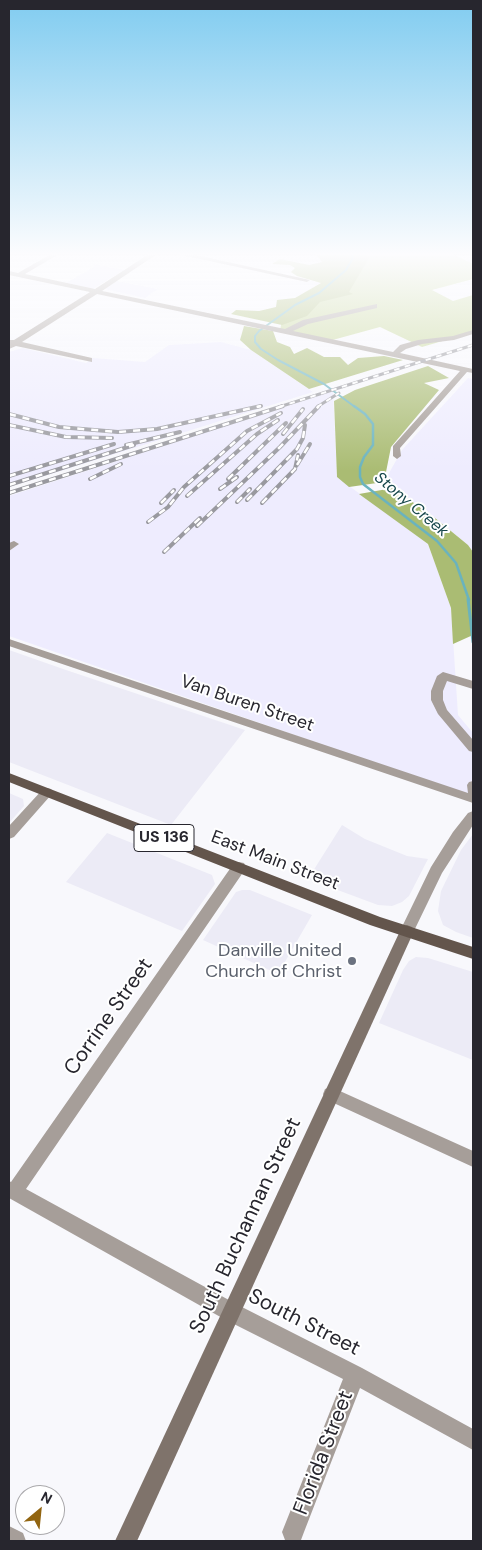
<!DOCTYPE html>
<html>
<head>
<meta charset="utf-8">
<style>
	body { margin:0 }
	#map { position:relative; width:482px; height:1550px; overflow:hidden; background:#f8f8fc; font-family:"DM Sans",sans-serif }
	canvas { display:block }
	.frame { position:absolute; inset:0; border:10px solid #27262e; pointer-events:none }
	.north { position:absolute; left:15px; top:1485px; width:50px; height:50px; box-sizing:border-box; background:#fff; border:1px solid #a9a8ab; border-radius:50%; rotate:28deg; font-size:14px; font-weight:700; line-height:20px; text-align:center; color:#27262e }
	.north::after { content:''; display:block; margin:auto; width:18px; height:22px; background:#926511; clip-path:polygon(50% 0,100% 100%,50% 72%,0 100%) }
</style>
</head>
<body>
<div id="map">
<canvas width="482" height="1550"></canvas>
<div class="frame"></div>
<div class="north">N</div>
</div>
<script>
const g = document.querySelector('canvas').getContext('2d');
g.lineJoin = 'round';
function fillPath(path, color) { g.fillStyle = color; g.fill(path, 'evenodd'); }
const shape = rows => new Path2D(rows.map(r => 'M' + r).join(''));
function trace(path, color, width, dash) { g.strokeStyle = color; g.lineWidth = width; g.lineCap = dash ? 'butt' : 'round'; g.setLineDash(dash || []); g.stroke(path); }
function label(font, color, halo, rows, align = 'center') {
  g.font = font + ' "DM Sans",sans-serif'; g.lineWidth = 4; g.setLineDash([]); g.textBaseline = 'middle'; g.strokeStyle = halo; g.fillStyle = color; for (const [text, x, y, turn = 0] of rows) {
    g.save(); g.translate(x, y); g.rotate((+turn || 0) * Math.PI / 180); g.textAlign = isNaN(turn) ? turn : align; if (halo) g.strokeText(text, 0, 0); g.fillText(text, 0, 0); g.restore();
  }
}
fillPath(shape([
	[9,650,66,670,245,730,171,825,9,762],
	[9,793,23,799,24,806,9,823],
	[342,825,365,839,407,856,428,859,409,896,402,902,392,906,378,905,308,879],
	[107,833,212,875,215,884,182,931,66,882],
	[473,834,473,938,456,932,443,925,438,911,441,891,461,850],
	[242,890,250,890,312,915,278,974,203,940,236,892],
	[416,957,428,958,473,972,473,1060,379,1023,403,970,409,961]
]), '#ecebf6');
fillPath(shape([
	[94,264,124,270,93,289,66,283,94,267],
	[117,281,158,289,145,298,104,289],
	[221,342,251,350,313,392,9,487,9,352,23,348,86,363,93,358,145,362,169,345],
	[468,378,473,379,473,552,468,545,435,518,384,482,402,450],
	[333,391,337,477,428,544,451,608,458,715,473,733,473,790,468,795,9,636,9,496]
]), '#eeecfe');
fillPath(shape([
	[357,254,453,254,473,264,473,279,432,290,453,301,473,295,473,332,422,347,380,327,329,341,280,330,282,321]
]), '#c5d695');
fillPath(shape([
	[316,254,365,254,369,258,349,292,353,294,320,302,307,316,282,325,231,314,236,310,259,311,276,307,277,300,295,298,321,283,297,276,291,272,295,268,290,265,272,264,280,259,309,265,322,262],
	[244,326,273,331,277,342,290,347,294,354,307,348,324,357,340,357,348,365,358,358,384,356,403,360,309,389,251,350,240,340],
	[428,366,449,378,424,383,439,390,391,447,384,482,349,487,337,477,334,401,355,390],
	[393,488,435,518,468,545,473,552,473,635,453,644,451,608,428,544,359,494]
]), '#aabc73');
trace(shape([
	[351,254,353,258,346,270,319,293,295,305,259,331,255,336,255,342,261,349,278,360,324,384,355,407]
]), '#6ab3be', 2);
trace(shape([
	[354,406,365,414,373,424,373,445,364,457,360,467,360,477,363,484,437,541,456,563,469,600]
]), '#6ab3be', 2.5);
trace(shape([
	[468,599,473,642]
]), '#6ab3be', 3);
fillPath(shape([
	[51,254,59,254,25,274,95,289,149,254,157,254,102,291,285,329,303,320,377,304,377,308,308,324,293,331,393,352,400,345,418,340,453,336,473,330,473,334,454,340,422,344,406,349,400,353,473,369,473,373,467,372,400,448,401,456,397,459,393,456,393,446,460,371,97,294,22,342,92,358,92,362,16,346,9,349,9,340,14,340,90,292,9,275,9,271,18,273,51,254],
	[177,254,191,254,310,280,307,282,177,254],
	[14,541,19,544,9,551,9,543,14,541],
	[9,639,468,793,467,785,469,782,473,781,473,803,9,646,9,639],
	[443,672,473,681,473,689,447,681,443,691,443,700,447,710,473,740,473,752,469,751,438,714,431,700,431,691,437,676,443,672],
	[47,788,51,789,53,792,51,795,14,837,9,839,9,826,43,789,47,788],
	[473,811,473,825,442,873,412,935,407,937,402,935,400,931,431,867,453,832,468,813,473,811],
	[239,862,244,863,246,867,244,871,26,1189,238,1305,362,1368,473,1429,473,1450,360,1388,304,1532,301,1540,296,1541,285,1540,282,1532,343,1379,224,1319,9,1198,9,1181,11,1182,234,863,239,862],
	[331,1087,473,1151,473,1167,325,1099,323,1094,325,1089,331,1087],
	[9,1526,23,1533,26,1541,9,1541,9,1526]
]), '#a69e99');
fillPath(shape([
	[407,925,412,927,414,931,137,1541,115,1541,400,931,402,927,407,925]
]), '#7f736b');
fillPath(shape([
	[9,773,380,917,473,947,473,959,370,925,9,782,9,773]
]), '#63554c');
const railFar1 = shape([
	[257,407,261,406],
	[279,407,473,345],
	[317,407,339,393]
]);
const rail = shape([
	[9,414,59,427,118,432,157,429,261,406],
	[9,425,66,437,112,438],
	[283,434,303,409],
	[126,445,180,432],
	[297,465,310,444],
	[9,476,114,444],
	[90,479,121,464],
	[228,479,286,423],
	[9,485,134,445],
	[220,489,237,477],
	[9,493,283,406],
	[187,496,257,434,278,420],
	[247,500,297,449,303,438,305,425],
	[237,502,250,489],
	[161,503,174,490],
	[262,503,295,469,298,455],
	[148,522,168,507,184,487,247,431,281,413],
	[197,526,280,447,319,406],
	[164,552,200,518]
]);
trace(railFar1, '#99999f', 3);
trace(rail, '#99999f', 4);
trace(railFar1, '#fff', 2, [5.5]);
trace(rail, '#fff', 2.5, [7]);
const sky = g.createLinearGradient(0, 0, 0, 471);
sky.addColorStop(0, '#81ccf0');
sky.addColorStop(0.54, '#fcfcfe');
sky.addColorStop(1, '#fcfcfe00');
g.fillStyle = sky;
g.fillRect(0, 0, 482, 471);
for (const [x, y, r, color] of [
	[352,961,5,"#6b7280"]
]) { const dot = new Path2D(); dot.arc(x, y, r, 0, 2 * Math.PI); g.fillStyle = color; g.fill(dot); trace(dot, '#fff', 2); }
label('italic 16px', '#18484d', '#fff', [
	["Stony Creek",411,505,40]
]);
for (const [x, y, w] of [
	[164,838,60]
]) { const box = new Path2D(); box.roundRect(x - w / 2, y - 13.5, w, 27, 4); g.fillStyle = '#fff'; g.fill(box); trace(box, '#27262e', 1); }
label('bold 16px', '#27262e', null, [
	["US 136",164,838]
]);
label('18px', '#27262e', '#fff', [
	["Van Buren Street",247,704,19],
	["East Main Street",275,861,21]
]);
label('18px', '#5b616d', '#fff', [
	["Danville United",342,951],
	["Church of Christ",342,972]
], 'right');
label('21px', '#27262e', '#fff', [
	["Corrine Street",109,1017,-55],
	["South Buchannan Street",246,1226,-65],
	["South Street",304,1323,27],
	["Florida Street",324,1453,-69]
]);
</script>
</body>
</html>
